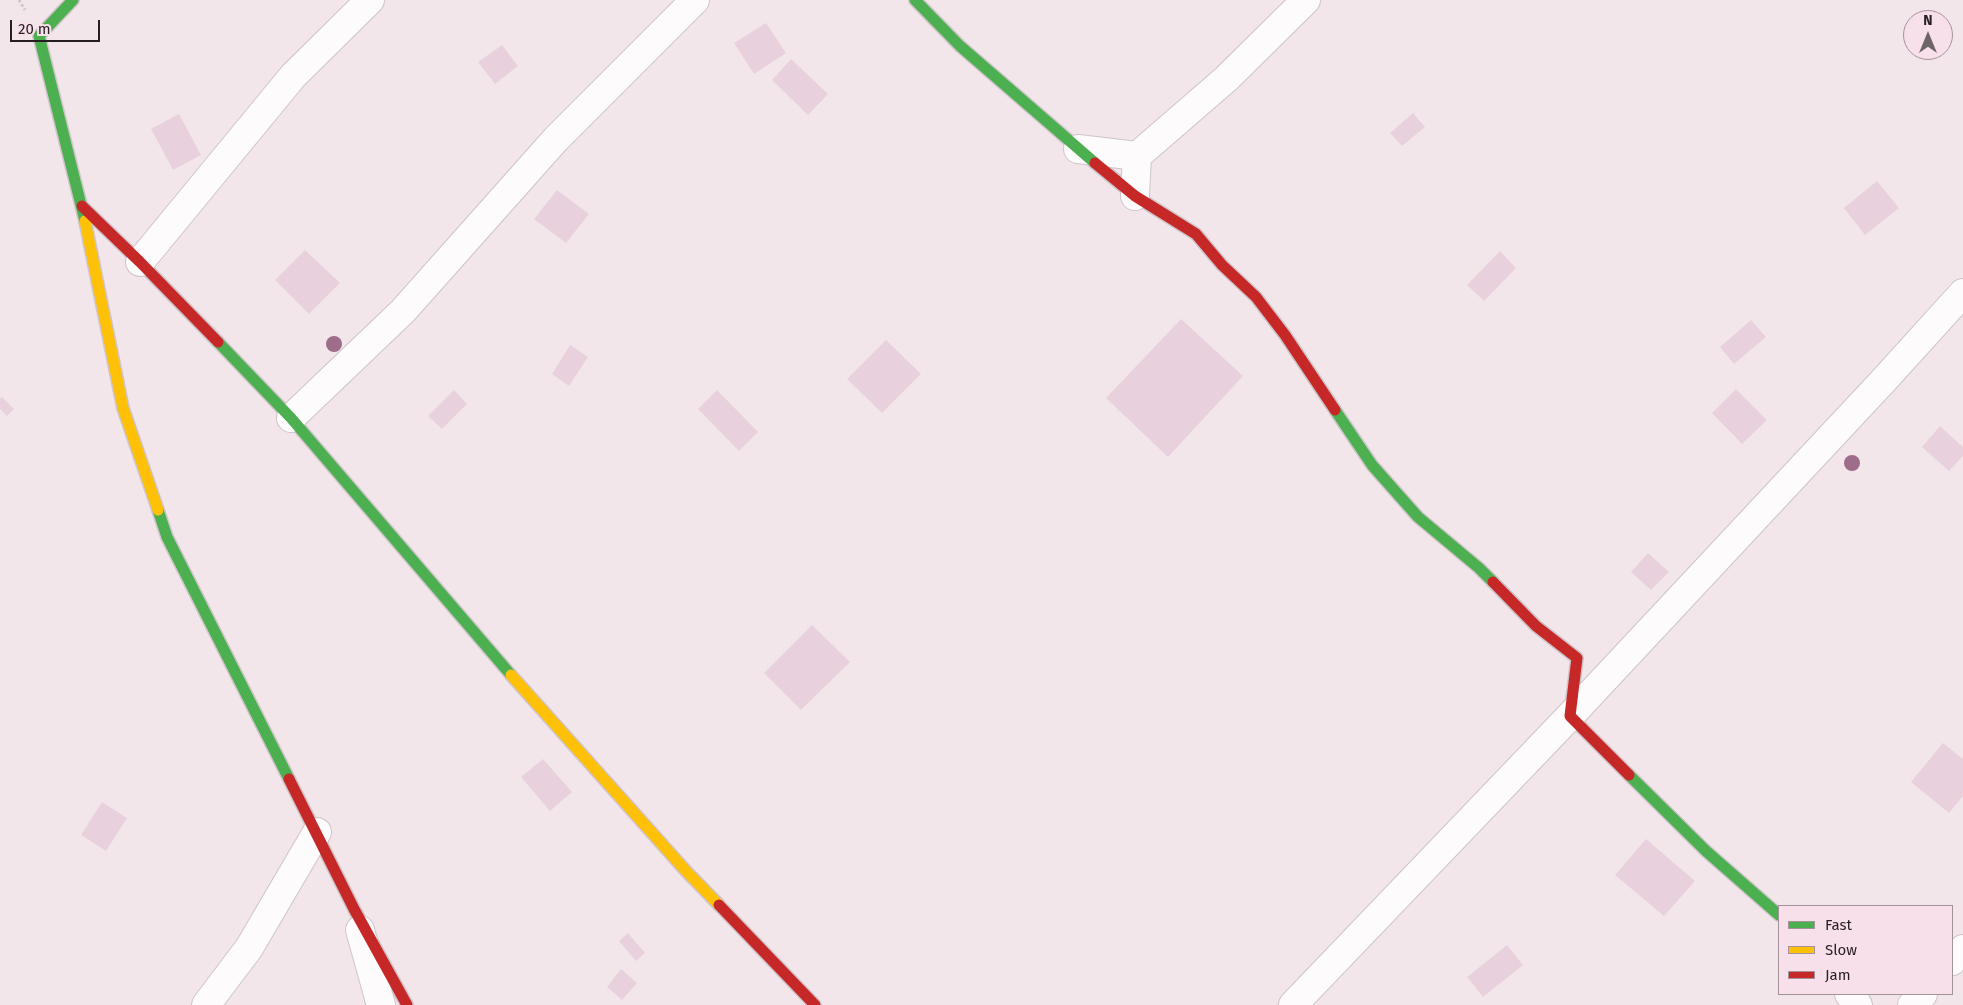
<!DOCTYPE html>
<html>
<head>
<meta charset="utf-8">
<style>
	body { margin:0 }
	#map { position:relative; width:1963px; height:1005px; overflow:hidden; background:#f2e6eb; font-family:"Fira Sans",sans-serif }
	canvas { display:block }
	.legend { position:absolute; left:1778px; top:905px; width:175px; height:90px; box-sizing:border-box; background:#f8e0ea; border:1px solid #a4929a; margin:0; padding:6px 9px; list-style:none; font-size:15px; color:#261e22 }
	.legend li { display:flex; align-items:center; gap:10px; height:25px }
	.legend b { width:25px; border:1px solid #a4929a }
	.north { position:absolute; left:1903px; top:10px; width:50px; height:50px; box-sizing:border-box; background:#f8e0ea; border:1px solid #a4929a; border-radius:50%; rotate:0deg; font-size:14px; font-weight:700; line-height:20px; text-align:center; color:#261e22 }
	.north::after { content:''; display:block; margin:auto; width:18px; height:22px; background:#6d6468; clip-path:polygon(50% 0,100% 100%,50% 72%,0 100%) }
	.scale { position:absolute; left:10px; top:20px; width:90px; height:22px; box-sizing:border-box; border:2px solid #261e22; border-top:0; padding-left:6px; font-size:15px; line-height:18px; white-space:nowrap; color:#261e22; -webkit-text-stroke:4px #f8e0ea; paint-order:stroke }
</style>
</head>
<body>
<div id="map">
<canvas width="1963" height="1005"></canvas>
<ul class="legend">
<li><b style="height:6px;background:#4caf50"></b>Fast</li>
<li><b style="height:6px;background:#ffc107"></b>Slow</li>
<li><b style="height:6px;background:#c62828"></b>Jam</li>
</ul>
<div class="north">N</div>
<div class="scale">20 m</div>
</div>
<script>
const g = document.querySelector('canvas').getContext('2d');
g.lineJoin = 'round';
function fillPath(path, color) { g.fillStyle = color; g.fill(path, 'evenodd'); }
const shape = rows => new Path2D(rows.map(r => 'M' + r).join(''));
function trace(path, color, width, dash) { g.strokeStyle = color; g.lineWidth = width; g.lineCap = dash ? 'butt' : 'round'; g.setLineDash(dash || []); g.stroke(path); }
fillPath(shape([
	[766,23,786,53,754,74,734,43],
	[502,45,518,66,495,84,478,62],
	[791,59,828,94,808,115,772,80],
	[1413,113,1425,127,1402,146,1390,133],
	[179,114,201,155,173,170,151,129],
	[1877,181,1899,208,1865,235,1844,208],
	[557,190,589,214,566,243,534,219],
	[305,250,340,283,309,314,275,280],
	[1500,251,1516,268,1484,301,1467,285],
	[1181,319,1243,376,1168,457,1106,398],
	[1751,320,1766,337,1734,364,1720,347],
	[886,340,921,374,882,413,847,379],
	[570,345,588,357,569,386,552,374],
	[1736,389,1767,420,1742,444,1712,413],
	[454,390,467,404,442,429,428,416],
	[717,390,758,432,739,451,698,409],
	[2,397,14,409,7,416,0,409,0,399],
	[1940,426,1963,447,1963,456,1949,471,1922,447],
	[1648,553,1669,572,1651,590,1631,572],
	[812,625,850,662,801,710,764,673],
	[1943,743,1963,759,1963,796,1949,813,1911,782],
	[543,759,572,792,550,811,521,777],
	[102,802,127,818,106,851,81,835],
	[1646,839,1695,881,1664,916,1615,875],
	[628,933,645,953,636,961,619,941],
	[1507,945,1523,965,1483,997,1467,977],
	[621,969,637,983,622,1000,607,987]
]), '#e8d1dc');
const street = shape([
	[1078,149,1137,156],
	[1135,196,1137,156,1226,79,1306,0],
	[140,262,293,76,370,0],
	[291,418,403,311,556,139,695,0],
	[360,930,381,1005],
	[1952,961,1963,949],
	[1849,994,1858,1005],
	[206,1005,249,948,317,832],
	[1293,1005,1570,716,1884,380,1963,293],
	[1912,1005,1923,994]
]);
const fast = shape([
	[73,0,39,36,85,221],
	[915,0,960,46,1095,163],
	[218,342,291,418,511,675],
	[1335,410,1372,465,1418,517,1479,568,1493,582],
	[158,510,167,537,289,779],
	[1629,775,1706,851,1779,915]
]);
const slow = shape([
	[85,221,123,408,158,510],
	[511,675,686,871,719,905]
]);
const jam = shape([
	[1095,163,1135,196,1196,234,1222,265,1256,297,1285,335,1335,410],
	[82,206,140,262,218,342],
	[1493,582,1536,626,1577,658,1570,716,1629,775],
	[289,779,354,909,407,1005],
	[719,905,815,1005]
]);
trace(street, '#cfc4c9', 30);
trace(fast, '#cfc4c9', 14);
trace(slow, '#cfc4c9', 14);
trace(jam, '#cfc4c9', 14);
trace(shape([
	[19,0,25,10]
]), '#ccc7c9', 3, [2.5, 2.5]);
trace(street, '#fdfbfc', 28);
trace(fast, '#4caf50', 11);
trace(slow, '#ffc107', 11);
trace(jam, '#c62828', 11);
g.fillStyle = '#9d6d89';
for (const [x, y] of [
	[334,344],
	[1852,463]
]) { g.beginPath(); g.arc(x, y, 8, 0, 2 * Math.PI); g.fill(); }
</script>
</body>
</html>
